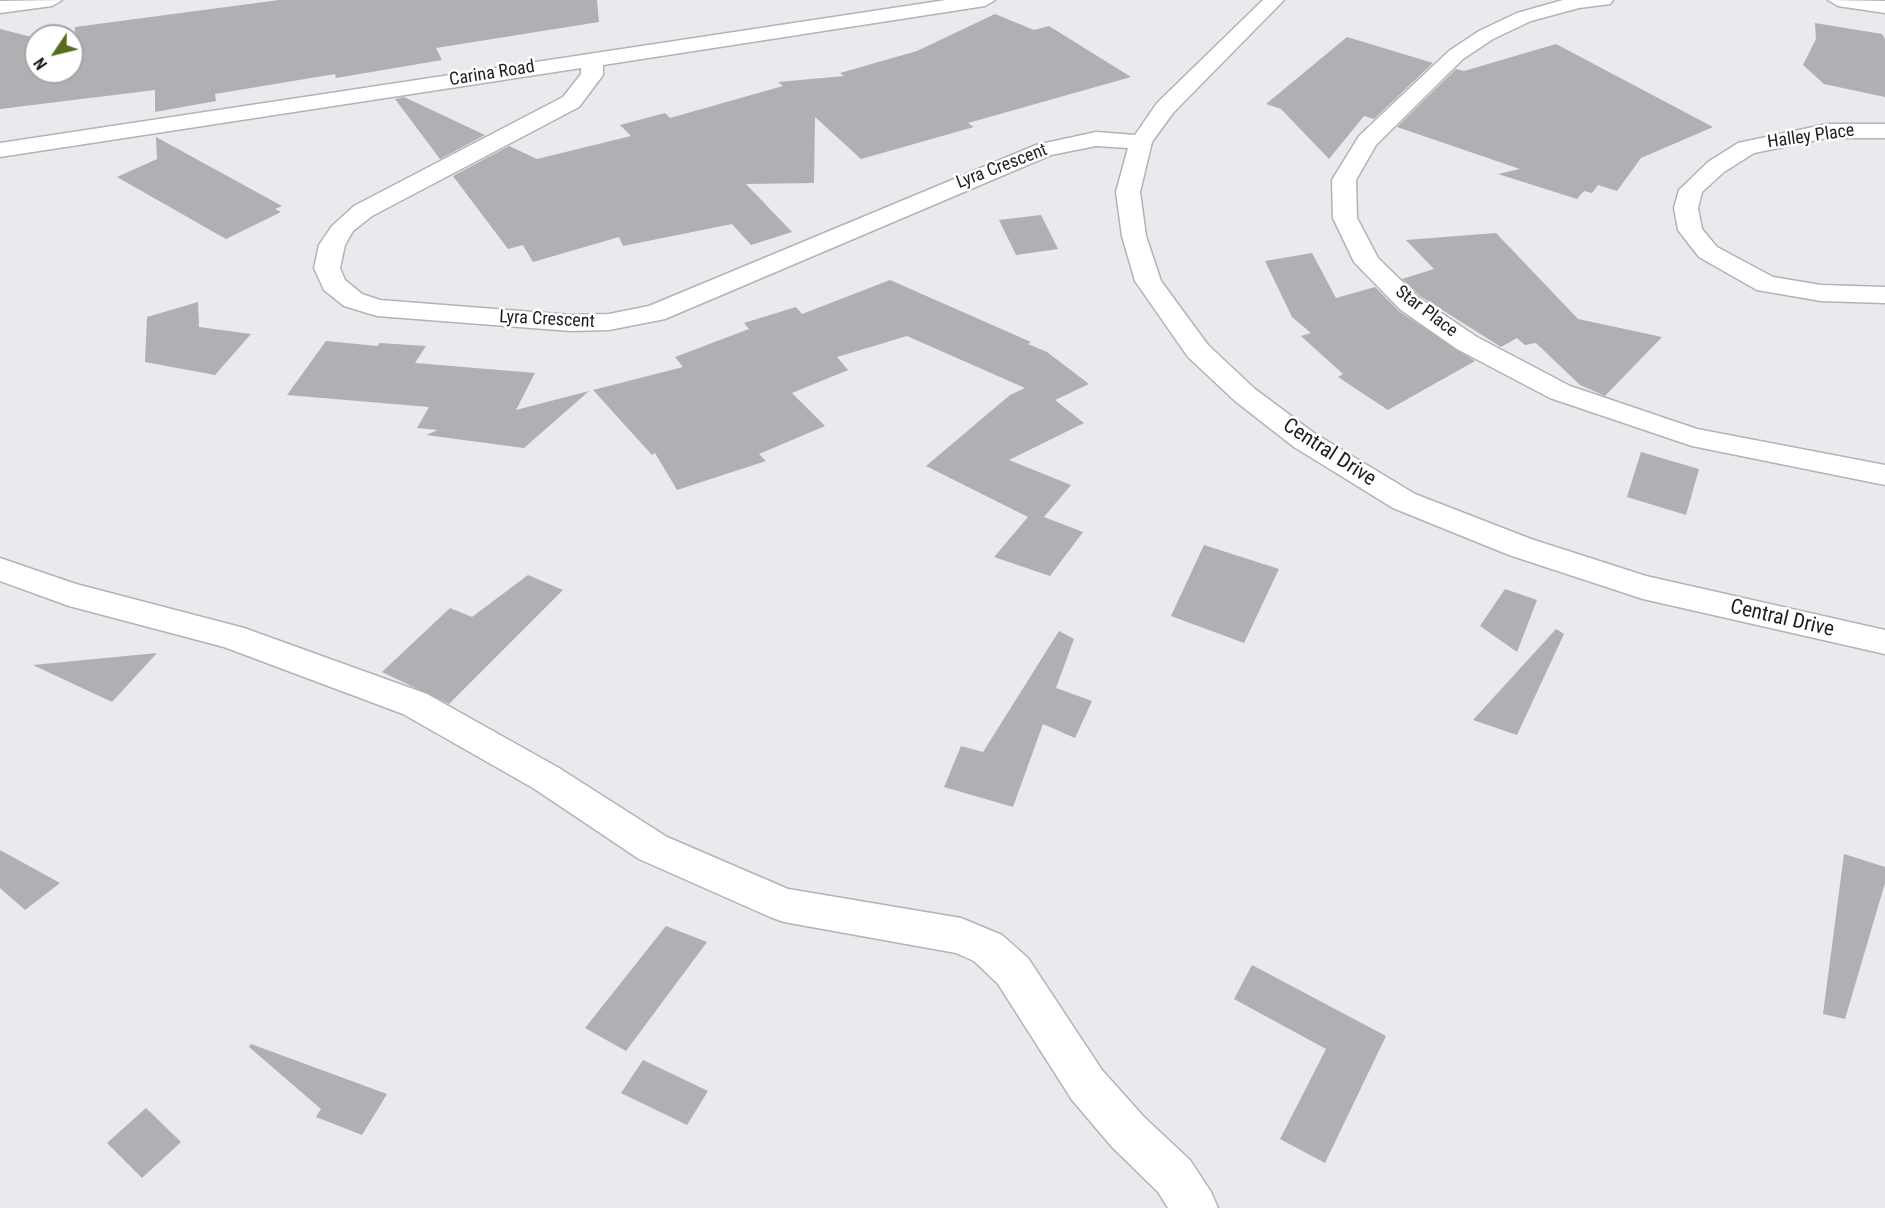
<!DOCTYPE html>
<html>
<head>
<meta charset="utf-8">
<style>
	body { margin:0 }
	#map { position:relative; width:1885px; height:1208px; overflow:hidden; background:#e8eaed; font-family:"Roboto Condensed",sans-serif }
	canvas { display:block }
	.north { position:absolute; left:24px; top:24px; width:60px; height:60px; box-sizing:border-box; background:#fff; border:2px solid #a5a5a6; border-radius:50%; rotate:235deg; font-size:16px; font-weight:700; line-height:24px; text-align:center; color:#1e1f20 }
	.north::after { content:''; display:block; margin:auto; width:21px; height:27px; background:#566d1e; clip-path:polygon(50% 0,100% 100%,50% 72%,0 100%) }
</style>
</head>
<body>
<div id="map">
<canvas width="1885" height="1208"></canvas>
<div class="north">N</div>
</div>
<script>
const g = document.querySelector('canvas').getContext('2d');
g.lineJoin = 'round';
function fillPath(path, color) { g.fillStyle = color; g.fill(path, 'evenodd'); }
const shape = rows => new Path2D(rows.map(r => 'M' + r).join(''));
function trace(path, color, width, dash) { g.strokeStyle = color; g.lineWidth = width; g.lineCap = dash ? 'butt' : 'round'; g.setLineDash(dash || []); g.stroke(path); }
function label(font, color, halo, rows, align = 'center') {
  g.font = font + ' "Roboto Condensed",sans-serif'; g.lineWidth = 5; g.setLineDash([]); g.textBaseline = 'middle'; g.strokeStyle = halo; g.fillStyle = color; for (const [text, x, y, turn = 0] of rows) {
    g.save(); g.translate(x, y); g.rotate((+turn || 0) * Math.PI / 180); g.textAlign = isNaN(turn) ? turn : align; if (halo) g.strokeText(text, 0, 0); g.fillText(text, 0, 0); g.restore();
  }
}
fillPath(shape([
	[279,0,597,0,599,22,436,48,442,60,336,78,335,74,215,94,216,101,155,112,155,90,0,109,0,29,36,38,36,72,72,72,75,27],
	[995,14,1034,30,1049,26,1131,77,968,123,974,127,861,159,815,117,814,183,746,184,792,232,751,245,732,224,623,246,619,237,533,262,523,245,508,249,453,176,509,146,537,159,631,136,620,125,665,113,670,118,783,86,778,82,844,76,840,73,917,51],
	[1815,23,1882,34,1885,39,1885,97,1824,84,1803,65,1816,39],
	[1347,37,1433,63,1374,119,1364,116,1329,159,1281,109,1266,104],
	[1556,44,1713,127,1641,158,1617,191,1598,185,1592,193,1584,191,1577,199,1498,174,1520,169,1397,127,1456,69,1464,71],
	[404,97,485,135,440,159,395,99],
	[156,137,282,206,275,209,281,212,226,239,117,177,157,159],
	[1041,215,1058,249,1016,255,999,220],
	[1496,233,1578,319,1662,337,1605,396,1580,385,1536,343,1525,345,1517,338,1501,347,1420,296,1402,279,1434,269,1406,240],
	[1312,253,1336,298,1375,287,1400,312,1475,361,1388,410,1338,377,1343,374,1301,336,1311,333,1292,317,1265,261],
	[890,280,1031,342,1028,344,1047,352,1089,384,1055,400,1084,423,1009,460,1071,485,1044,517,1083,532,1050,576,994,557,1028,517,926,466,1010,395,1025,388,907,336,837,357,848,370,792,393,825,426,759,454,766,461,677,490,655,453,652,455,593,390,683,367,675,357,749,329,744,323,796,307,802,314],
	[198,302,199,327,251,334,215,375,145,362,147,317],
	[326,341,377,346,380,343,426,346,415,363,535,373,516,410,589,391,524,448,426,435,438,430,417,428,429,407,287,395],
	[1641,452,1699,469,1686,515,1627,497],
	[1204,545,1279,569,1244,643,1171,616],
	[528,575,563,590,449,704,382,672,450,608,472,617],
	[1505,589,1537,600,1517,652,1480,626],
	[1556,629,1564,634,1517,735,1473,720],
	[1059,631,1074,639,1056,688,1092,701,1075,738,1043,724,1013,807,944,787,961,746,983,752],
	[157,653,112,702,33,665],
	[0,850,60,883,25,910,0,888],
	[1844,854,1885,867,1885,883,1845,1019,1823,1014],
	[666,926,707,942,626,1051,585,1028],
	[1252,965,1386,1036,1325,1163,1280,1139,1326,1049,1234,999],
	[251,1044,387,1094,362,1135,316,1117,321,1109,249,1047],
	[643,1060,708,1091,687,1125,621,1093],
	[146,1108,181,1142,142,1178,107,1143]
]), '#aeb0b3');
const minor = shape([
	[62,0,52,6,0,13,0,1,62,0],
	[946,0,995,0,985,6,603,65,603,75,579,107,372,216,353,231,345,245,340,268,345,280,362,294,380,300,571,315,609,314,649,306,1036,145,1096,132,1135,135,1157,103,1263,0,1284,0,1173,113,1152,142,1140,192,1146,236,1161,281,1208,345,1255,389,1314,433,1415,494,1531,539,1646,576,1885,630,1885,654,1643,599,1509,555,1393,508,1294,447,1235,401,1188,357,1135,281,1122,236,1116,192,1128,148,1096,146,1051,155,665,319,609,330,571,331,377,316,344,306,324,290,314,268,319,245,332,226,354,206,563,97,581,74,581,68,0,157,0,143,946,0],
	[1563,0,1613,0,1610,4,1579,8,1531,21,1493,39,1463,59,1376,145,1356,180,1357,218,1378,258,1419,298,1477,337,1570,386,1697,429,1885,465,1885,485,1692,446,1550,398,1457,349,1401,310,1354,262,1333,218,1332,180,1359,136,1449,51,1479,31,1517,13,1563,0],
	[1828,0,1885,1,1885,13,1838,6,1828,0],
	[1827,124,1885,124,1885,138,1827,138,1754,153,1724,172,1702,192,1698,208,1702,229,1717,247,1773,277,1821,285,1885,287,1885,303,1821,301,1757,290,1699,257,1678,230,1674,208,1679,190,1708,162,1738,143,1827,124],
	[0,558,76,584,244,628,427,694,559,768,667,837,788,889,961,918,1002,935,1028,958,1102,1070,1144,1117,1190,1160,1211,1192,1218,1208,1168,1208,1158,1192,1112,1147,1072,1100,998,984,974,961,956,953,784,922,770,917,639,859,533,788,403,714,224,647,69,606,0,581,0,558]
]);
trace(minor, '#b1b3b6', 3);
fillPath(minor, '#fff');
label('18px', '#1e1f20', '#fff', [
	["Carina Road",492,74,-9],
	["Halley Place",1811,137,-8],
	["Lyra Crescent",1002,167,-21],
	["Star Place",1426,312,37],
	["Lyra Crescent",547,320,3]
]);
label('21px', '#1e1f20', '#fff', [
	["Central Drive",1329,453,33],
	["Central Drive",1782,619,13]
]);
</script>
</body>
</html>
